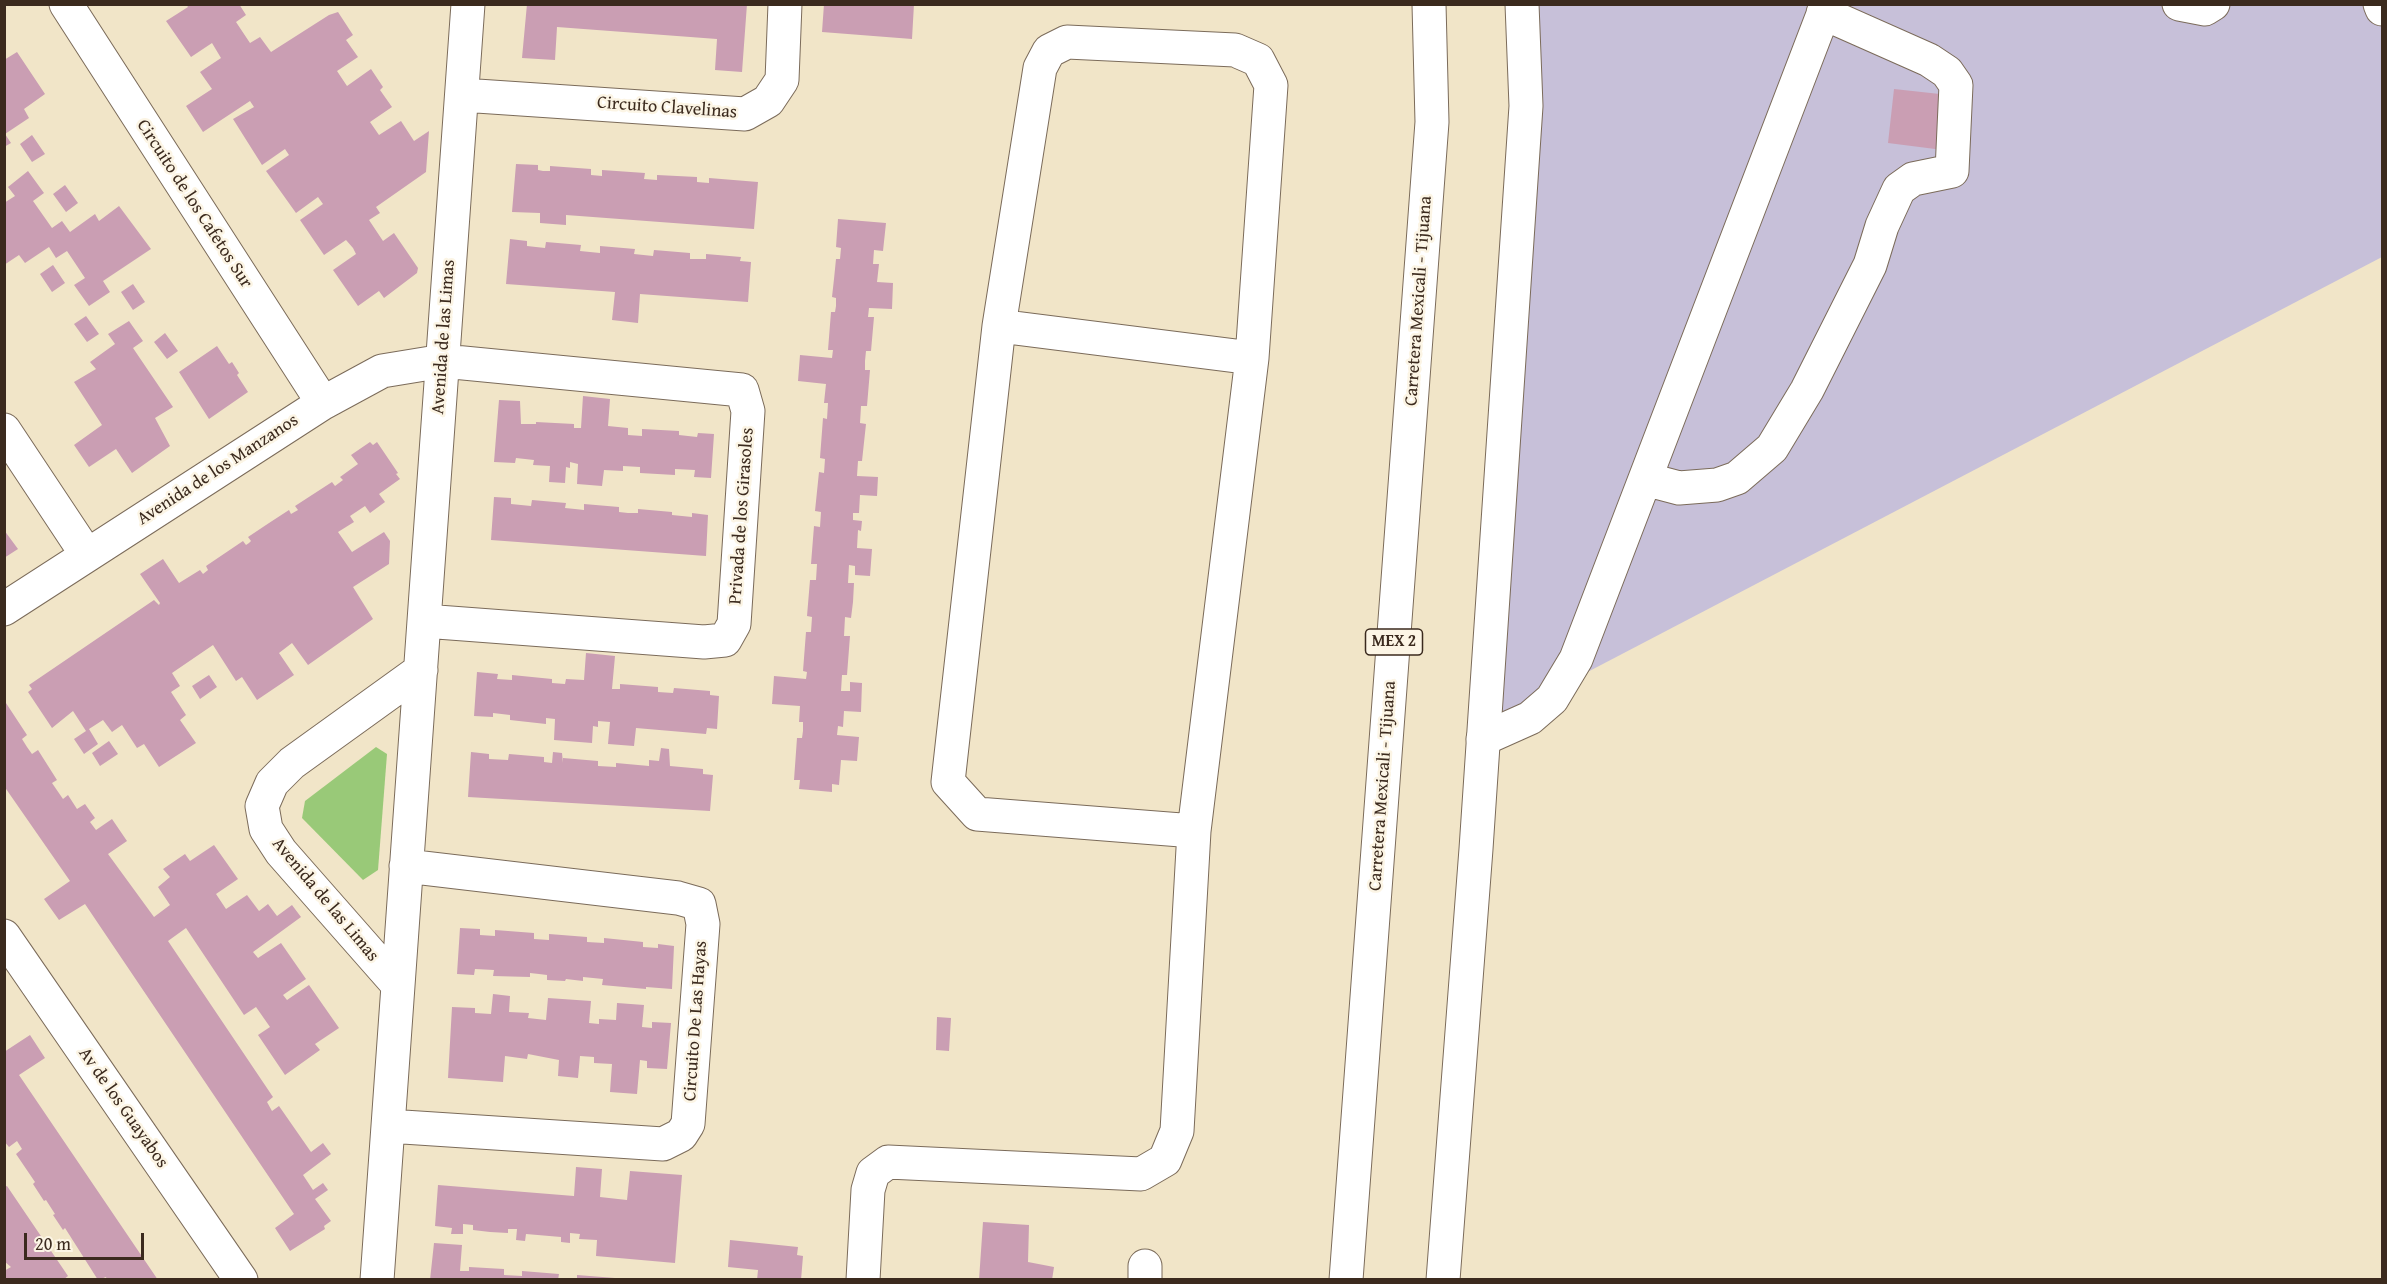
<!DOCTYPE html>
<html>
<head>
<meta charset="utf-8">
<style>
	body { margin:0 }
	#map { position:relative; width:2387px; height:1284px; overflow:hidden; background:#f1e5c8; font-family:"Gentium Book Plus",serif }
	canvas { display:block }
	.frame { position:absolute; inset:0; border:6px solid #3b2a1e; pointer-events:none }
	.scale { position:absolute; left:24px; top:1233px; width:120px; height:27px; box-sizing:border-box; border:3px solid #3b2a1e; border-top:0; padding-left:8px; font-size:18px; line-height:21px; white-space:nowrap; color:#3b2a1e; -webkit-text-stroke:4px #fcf5e5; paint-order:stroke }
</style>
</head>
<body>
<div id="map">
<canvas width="2387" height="1284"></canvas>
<div class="frame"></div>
<div class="scale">20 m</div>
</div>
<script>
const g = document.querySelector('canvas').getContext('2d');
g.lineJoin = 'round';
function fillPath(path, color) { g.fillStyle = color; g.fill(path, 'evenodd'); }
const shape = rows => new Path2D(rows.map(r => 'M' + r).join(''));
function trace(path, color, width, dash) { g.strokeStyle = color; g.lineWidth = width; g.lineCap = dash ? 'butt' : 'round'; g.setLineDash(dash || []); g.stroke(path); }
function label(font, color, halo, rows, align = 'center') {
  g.font = font + ' "Gentium Book Plus",serif'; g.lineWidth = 5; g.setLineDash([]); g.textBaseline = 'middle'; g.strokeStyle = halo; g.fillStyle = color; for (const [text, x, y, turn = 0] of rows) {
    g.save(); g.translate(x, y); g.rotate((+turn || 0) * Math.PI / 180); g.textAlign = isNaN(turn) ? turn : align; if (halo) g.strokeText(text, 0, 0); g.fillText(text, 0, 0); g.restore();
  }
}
fillPath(shape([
	[1529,5,2382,5,2382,257,1488,724]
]), '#c7c0d9');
fillPath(shape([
	[376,747,387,754,378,870,363,880,302,818,305,801]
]), '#99c978');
fillPath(shape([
	[186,4,239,4,246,15,236,22,250,43,260,37,271,52,329,15,338,12,353,35,346,40,358,57,337,71,347,86,371,69,383,87,380,90,392,107,370,122,379,135,401,121,414,141,429,131,426,172,376,207,380,213,369,220,383,241,394,233,418,268,417,273,384,298,379,291,358,306,333,270,356,254,353,248,346,240,324,255,300,220,323,204,318,197,296,213,266,171,289,155,285,149,262,165,233,119,254,107,250,101,203,132,186,106,212,89,200,72,221,58,212,43,191,57,166,21,188,7],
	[527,4,747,4,742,72,715,70,717,39,557,27,555,60,522,58],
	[824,4,855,6,855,4,914,4,912,39,822,32],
	[17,52,45,94,24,109,29,118,5,134,11,143,4,147,4,60],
	[1894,89,1949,95,1943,150,1888,143],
	[32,135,45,154,32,162,20,144],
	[516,164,538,165,538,170,543,171,550,171,550,166,591,169,591,175,602,176,602,170,645,173,644,179,657,180,657,175,697,177,697,182,709,183,709,178,758,182,754,229,566,215,566,225,540,223,540,213,512,212],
	[28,171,44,193,33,201,52,228,62,221,70,232,95,214,99,221,119,206,151,249,103,281,110,292,89,306,74,285,85,278,67,251,56,258,49,247,25,263,19,255,4,265,4,203,15,196,8,187],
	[65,185,78,203,66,212,53,194],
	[838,219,886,223,883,251,874,250,873,264,879,264,877,282,893,283,892,309,869,308,868,317,874,317,871,351,866,351,865,361,865,370,870,370,867,406,861,406,860,423,866,424,862,461,858,461,857,476,878,477,877,496,860,495,859,513,853,513,853,520,862,521,861,531,858,530,857,548,872,549,870,576,855,575,855,566,849,565,848,583,854,583,853,602,851,618,845,617,844,636,850,636,847,675,842,675,841,691,850,691,850,682,862,683,861,712,844,711,843,727,838,726,837,735,859,737,857,761,841,760,839,785,832,784,832,792,799,789,800,780,794,780,797,738,802,738,803,731,803,722,799,722,800,706,772,704,774,676,806,679,807,672,803,671,806,632,811,632,812,617,807,616,810,580,816,580,817,564,811,564,814,526,820,527,821,512,815,511,819,472,824,473,825,459,820,458,823,418,827,419,828,403,824,403,826,384,798,381,800,355,832,358,833,350,828,350,831,312,835,312,836,306,836,298,832,297,834,279,836,259,840,259,841,248,836,247],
	[510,239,527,241,527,246,545,248,546,242,581,245,580,251,600,253,600,246,635,249,634,254,653,256,654,250,690,253,690,259,706,259,706,254,741,257,740,261,751,262,748,302,640,294,638,323,612,320,615,292,506,284],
	[53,265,65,283,52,292,40,274],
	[133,284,145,302,133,310,121,292],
	[86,316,99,334,87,342,74,324],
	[129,321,143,341,133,348,173,407,155,418,170,446,132,473,116,449,89,467,74,445,102,425,74,382,96,369,90,362,115,344,108,334],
	[165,333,178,351,167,359,154,342],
	[217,346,229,364,232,362,239,373,237,375,248,392,209,419,179,372],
	[583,396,610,399,608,426,628,428,628,435,642,436,642,429,679,431,679,435,697,437,698,433,714,434,711,478,694,477,695,470,675,469,675,475,640,473,640,467,623,466,623,471,604,470,602,486,577,484,578,464,570,462,570,468,566,467,565,483,549,482,550,466,533,465,534,460,516,458,515,463,494,462,499,400,520,401,521,424,536,424,536,422,574,424,574,428,581,428],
	[370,442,373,445,377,442,398,473,396,474,400,479,379,494,385,502,370,513,365,506,350,516,354,522,338,532,352,552,384,532,390,541,389,564,353,587,373,619,308,665,292,643,279,653,294,675,257,700,242,677,236,681,213,645,172,673,180,686,171,692,186,715,180,720,196,743,159,767,144,744,137,748,122,725,112,732,103,720,89,729,98,744,84,754,74,739,86,731,73,711,52,728,28,692,32,689,29,685,154,600,159,605,160,603,140,574,163,559,179,583,200,570,203,574,208,570,206,566,243,541,246,545,249,543,251,541,248,537,269,523,289,510,291,514,298,510,295,506,332,482,335,486,343,480,340,477,358,464,351,455],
	[494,497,511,498,511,504,531,506,532,500,566,503,565,508,575,509,584,510,584,504,619,507,619,512,628,513,638,513,638,509,672,512,672,515,692,517,692,513,708,515,706,556,491,540],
	[4,530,18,549,4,558],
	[586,653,615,656,612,689,620,689,620,684,658,687,658,692,673,693,674,688,710,691,710,695,719,696,717,729,707,728,706,734,636,728,634,746,608,744,610,722,598,721,598,727,593,726,592,743,554,740,555,719,546,718,546,724,510,720,510,715,493,713,493,717,474,716,477,672,498,674,497,679,512,680,512,675,552,679,552,683,565,684,566,679,584,680],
	[209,675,217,687,200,699,192,686],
	[4,700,27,735,22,739,27,747,32,754,38,750,57,780,52,783,63,799,68,795,77,809,85,804,95,818,90,822,96,830,112,819,127,841,108,854,154,917,170,905,158,887,170,877,163,869,185,854,190,861,214,845,238,879,216,894,226,909,247,895,259,911,268,904,277,916,292,905,301,917,253,952,258,958,281,943,306,979,283,995,287,1000,309,985,339,1028,315,1044,320,1050,285,1075,258,1035,270,1027,256,1007,244,1015,186,928,168,941,273,1097,267,1102,272,1111,279,1106,311,1152,323,1143,331,1154,303,1175,313,1190,323,1183,328,1190,315,1199,331,1221,324,1226,325,1229,290,1251,275,1228,294,1214,85,904,59,920,44,899,70,881,4,786],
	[109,741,118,754,100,766,92,753],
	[661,748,669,749,670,766,703,769,703,774,713,775,710,811,468,797,471,752,489,754,489,759,508,760,509,754,544,757,544,762,552,763,553,752,562,753,563,763,563,758,598,761,598,766,616,767,616,763,649,766,649,760,659,761],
	[460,928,480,929,480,935,495,936,495,930,534,933,534,939,549,940,549,934,587,937,587,942,604,943,604,938,643,942,643,947,658,948,658,944,674,946,672,989,646,987,646,989,602,985,603,979,583,977,583,981,566,979,565,981,547,980,547,975,539,974,530,973,530,977,493,976,494,970,475,969,474,975,457,974],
	[493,994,510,996,509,1012,529,1013,528,1018,546,1020,548,998,591,1001,589,1023,599,1024,599,1019,616,1020,617,1003,644,1005,642,1027,652,1028,652,1022,671,1023,667,1069,647,1068,647,1061,640,1060,637,1094,610,1092,612,1064,594,1063,594,1057,580,1056,578,1078,558,1076,559,1060,528,1054,527,1059,505,1056,503,1082,448,1078,452,1007,475,1008,475,1013,491,1014],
	[937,1017,951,1018,949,1051,936,1050],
	[30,1035,45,1058,19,1075,158,1280,107,1280,106,1277,98,1280,65,1228,63,1230,53,1215,55,1214,46,1200,44,1201,33,1184,35,1182,16,1154,22,1149,17,1141,9,1147,4,1141,4,1052],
	[576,1167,602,1169,600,1197,627,1200,630,1171,682,1175,675,1263,596,1256,597,1240,579,1239,580,1234,570,1233,570,1243,561,1242,561,1237,526,1234,525,1241,516,1240,517,1229,508,1229,508,1233,490,1232,473,1230,473,1225,463,1224,463,1234,451,1234,452,1228,435,1226,438,1185,574,1196],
	[7,1186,68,1276,63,1280,4,1280,4,1271,11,1267,4,1261,4,1187],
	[983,1222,1029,1225,1028,1262,1054,1267,1052,1280,979,1280],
	[730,1240,798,1247,797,1255,803,1256,801,1280,757,1280,758,1270,728,1267],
	[434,1243,462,1245,460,1271,469,1271,469,1267,504,1269,504,1275,522,1276,522,1271,559,1274,558,1280,430,1280],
	[577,1275,615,1278,615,1280,577,1280]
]), '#ca9eb3');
const minor = shape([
	[66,4,323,403],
	[2179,4,2205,9,2213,4],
	[2380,4,2382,9],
	[462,95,745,114,768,101,782,80,785,4],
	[999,326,1252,358],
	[4,430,87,555],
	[1645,479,1679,488,1717,485,1737,478,1772,448,1807,390,1870,265,1882,226,1899,189,1913,179,1952,171,1956,85,1947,72,1929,60,1823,13],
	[4,609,323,403,382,371,443,361,742,390,748,411,734,624,725,640,704,642,424,621],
	[1483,739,1530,718,1552,699,1576,659,1827,4],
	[4,936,241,1280],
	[398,985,281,852,266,829,262,806,272,783,292,763,421,670],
	[388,1126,663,1144,681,1135,688,1124,703,924,699,904,678,898,406,866],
	[377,1280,468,4],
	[863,1280,868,1190,873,1173,888,1162,1141,1174,1165,1160,1177,1131,1194,831,977,814,948,782,999,326,1040,68,1049,51,1067,42,1235,50,1258,60,1271,85,1252,358,1194,831],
	[1145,1280,1145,1266]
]);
const major = shape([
	[1346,1280,1432,122,1429,4],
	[1443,1280,1476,849,1526,106,1522,4]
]);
trace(minor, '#7b6b5a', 35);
trace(major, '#7b6b5a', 35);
trace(minor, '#fff', 33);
trace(major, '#fff', 33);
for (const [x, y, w] of [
	[1394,642,57]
]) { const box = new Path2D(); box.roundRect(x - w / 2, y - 13, w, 26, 4.5); g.fillStyle = '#fcf5e5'; g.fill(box); trace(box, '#3b2a1e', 1.5); }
label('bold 16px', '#3b2a1e', null, [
	["MEX 2",1394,642]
]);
label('18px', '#3b2a1e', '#fcf5e5', [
	["Circuito Clavelinas",667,108,4],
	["Circuito de los Cafetos Sur",194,204,57],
	["Carretera Mexicali - Tijuana",1419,301,-86],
	["Avenida de las Limas",444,337,-86],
	["Avenida de los Manzanos",218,470,-33],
	["Privada de los Girasoles",742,516,-86],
	["Carretera Mexicali - Tijuana",1383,786,-86],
	["Avenida de las Limas",325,900,50],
	["Circuito De Las Hayas",696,1021,-86],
	["Av de los Guayabos",123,1108,55]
]);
</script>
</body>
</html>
